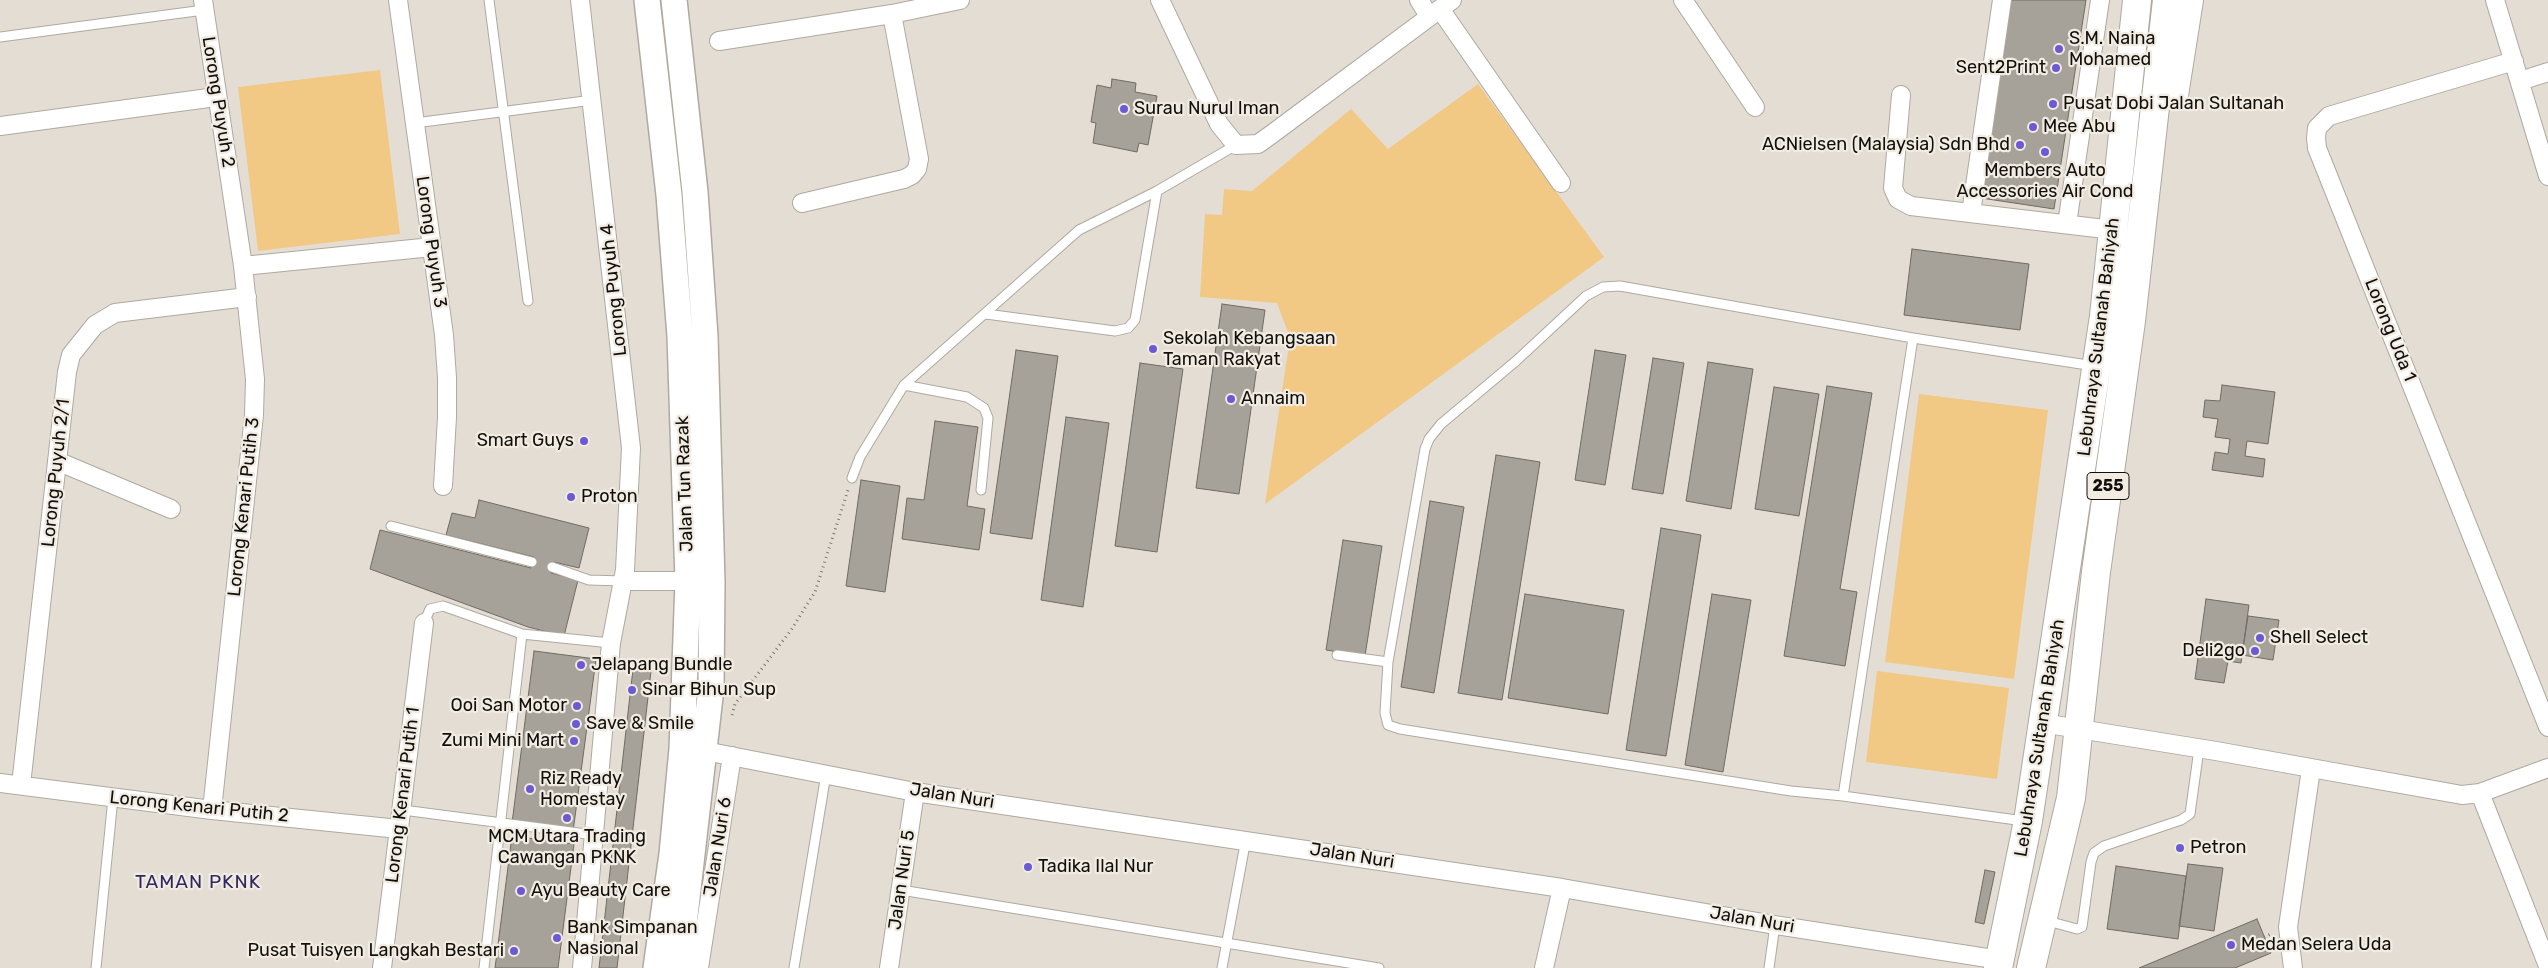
<!DOCTYPE html>
<html>
<head>
<meta charset="utf-8">
<style>
	body { margin:0 }
	canvas { display:block; background:#e3ddd4 }
</style>
</head>
<body>
<canvas width="2548" height="968"></canvas>
<script>
const g = document.querySelector('canvas').getContext('2d');
g.lineJoin = 'round';
function fillPath(path, color) { g.fillStyle = color; g.fill(path, 'evenodd'); }
const shape = rows => new Path2D(rows.map(r => 'M' + r).join(''));
function trace(path, color, width, dash) { g.strokeStyle = color; g.lineWidth = width; g.lineCap = dash ? 'butt' : 'round'; g.setLineDash(dash || []); g.stroke(path); }
function label(font, color, halo, rows, align = 'center') {
  g.font = font + ' Rubik,sans-serif'; g.lineWidth = 4.5; g.setLineDash([]); g.textBaseline = 'middle'; g.strokeStyle = halo; g.fillStyle = color; for (const [text, x, y, turn = 0] of rows) {
    g.save(); g.translate(x, y); g.rotate((+turn || 0) * Math.PI / 180); g.textAlign = isNaN(turn) ? turn : align; if (halo) g.strokeText(text, 0, 0); g.fillText(text, 0, 0); g.restore();
  }
}
fillPath(shape([
	[380,70,400,234,258,251,238,87],
	[1478,84,1604,257,1265,504,1290,338,1277,303,1200,297,1205,214,1222,215,1224,189,1252,191,1351,109,1388,149],
	[1919,394,2048,410,2014,679,1885,662],
	[1877,671,2009,688,1997,779,1866,762]
]), '#f2c984');
const building = shape([
	[2010,0,2086,0,2054,209,1981,198,2010,0],
	[1112,79,1136,83,1135,92,1157,96,1148,145,1139,143,1137,152,1093,143,1096,123,1091,122,1097,85,1111,88,1112,79],
	[1912,249,2029,264,2020,330,1904,315,1912,249],
	[1222,304,1265,310,1239,494,1196,488,1222,304],
	[1016,350,1058,356,1032,539,990,533,1016,350],
	[1595,350,1626,355,1605,485,1575,480,1595,350],
	[1653,358,1684,363,1663,494,1632,489,1653,358],
	[1708,362,1753,369,1731,509,1686,501,1708,362],
	[1140,363,1183,369,1157,552,1115,546,1140,363],
	[2222,385,2275,392,2268,444,2247,441,2245,456,2265,459,2263,477,2212,470,2215,452,2228,454,2230,439,2215,437,2218,419,2203,417,2205,400,2220,401,2222,385],
	[1827,386,1872,393,1840,589,1857,592,1845,666,1784,656,1827,386],
	[1774,387,1819,394,1799,516,1755,509,1774,387],
	[1066,417,1109,423,1083,607,1041,600,1066,417],
	[935,421,978,427,967,506,985,509,979,550,902,539,907,498,924,500,935,421],
	[1496,455,1540,462,1502,700,1458,693,1496,455],
	[861,480,900,486,885,592,846,586,861,480],
	[479,500,589,528,579,568,554,562,552,567,551,573,578,580,564,636,528,627,370,569,380,530,531,568,534,557,446,535,452,513,475,518,479,500],
	[1430,501,1464,507,1434,693,1401,687,1430,501],
	[1661,528,1701,535,1666,756,1626,750,1661,528],
	[1343,540,1382,546,1365,656,1326,650,1343,540],
	[1525,594,1624,610,1608,714,1508,698,1525,594],
	[1712,594,1751,600,1723,772,1685,765,1712,594],
	[2206,599,2249,605,2241,663,2228,661,2224,683,2195,679,2206,599],
	[2248,616,2279,620,2273,660,2242,655,2248,616],
	[534,651,596,659,573,832,512,823,534,651],
	[633,669,651,671,617,968,599,968,633,669],
	[512,836,574,844,558,968,495,968,512,836],
	[2188,864,2223,868,2214,931,2179,926,2188,864],
	[2116,866,2186,876,2178,939,2107,929,2116,866],
	[1985,870,1995,872,1984,924,1975,922,1985,870],
	[2257,919,2271,953,2235,968,2139,968,2257,919]
]);
fillPath(building, '#a7a299');
trace(building, '#706b63', 1);
const service = shape([
	[489,0,528,301],
	[0,37,204,10],
	[415,123,593,100],
	[986,314,1115,331,1128,328,1135,320,1157,191],
	[904,385,967,397,984,408,988,418,981,490],
	[852,478,860,457,904,385,1079,230,1157,191,1236,145],
	[391,526,532,562],
	[552,567,589,580,623,581],
	[424,623,430,609,443,606,522,634,611,643],
	[1337,655,1388,662],
	[1843,796,1791,791,1400,729,1388,725,1385,713,1388,662,1425,449,1429,439,1441,424,1516,361,1586,296,1603,287,1620,286,1913,338],
	[403,810,594,835],
	[2024,821,1843,796,1913,338,2094,366],
	[901,890,1379,968],
	[2044,920,2077,929,2082,927,2091,862,2094,853,2104,846,2181,820,2190,814,2199,749],
	[96,968,113,798],
	[484,968,522,634],
	[794,968,826,774],
	[1222,968,1246,839],
	[1769,968,1775,925]
]);
const minor = shape([
	[203,0,243,266,255,379,254,415,212,810],
	[398,0,444,335,447,378,447,417,443,486],
	[580,0,631,448,625,570,611,643,582,968],
	[1160,0,1219,124,1236,145,1258,144,1272,134,1452,0],
	[1419,0,1429,16],
	[1683,0,1755,107],
	[2495,0,2548,176],
	[1440,9,1561,183],
	[719,41,892,14,960,0],
	[2514,61,2329,116,2317,128,2316,138,2317,148,2548,727],
	[2520,81,2548,72],
	[1901,95,1893,188,1898,199,1911,206,2105,229],
	[0,126,216,97],
	[802,203,904,179,912,175,917,169,919,159,892,14],
	[1971,213,2002,0],
	[2067,224,2100,0],
	[243,266,432,247],
	[57,461,171,509],
	[623,581,688,581],
	[2042,723,2216,751,2462,795,2480,793,2548,768],
	[705,751,915,792,1562,888,1775,925,2000,960],
	[0,783,212,810,399,829],
	[21,785,67,372,71,355,95,325,115,313,247,297],
	[2480,793,2548,966],
	[382,968,424,623],
	[699,968,732,756],
	[889,968,915,792],
	[1544,968,1562,888],
	[2293,968,2288,927,2311,769]
]);
const secondary = shape([
	[647,0,669,195,680,336,688,581,682,749,672,854,656,968],
	[674,0,695,192,705,336,712,582,711,688,679,968]
]);
const primary = shape([
	[2174,95,2189,0],
	[1998,968,2028,821,2104,316,2137,0],
	[2031,968,2071,798,2096,572,2131,321,2167,0]
]);
trace(service, '#afa9a0', 11);
trace(minor, '#afa9a0', 20);
trace(secondary, '#afa9a0', 28);
trace(primary, '#afa9a0', 30);
trace(shape([
	[732,715,735,704,791,630,815,592,848,490],
	[2264,937,2271,934]
]), '#7d7872', 3, [1, 4]);
trace(service, '#fff', 9);
trace(minor, '#fff', 18);
trace(secondary, '#fff', 25);
trace(primary, '#fff', 28);
for (const [x, y, r, color] of [
	[2059,49,5,"#6c5ad4"],
	[2056,68,5,"#6c5ad4"],
	[2053,104,5,"#6c5ad4"],
	[1124,109,5,"#6c5ad4"],
	[2033,127,5,"#6c5ad4"],
	[2020,145,5,"#6c5ad4"],
	[2045,152,5,"#6c5ad4"],
	[1153,349,5,"#6c5ad4"],
	[1231,399,5,"#6c5ad4"],
	[584,441,5,"#6c5ad4"],
	[571,497,5,"#6c5ad4"],
	[2260,638,5,"#6c5ad4"],
	[2255,651,5,"#6c5ad4"],
	[581,665,5,"#6c5ad4"],
	[632,690,5,"#6c5ad4"],
	[577,706,5,"#6c5ad4"],
	[576,724,5,"#6c5ad4"],
	[574,741,5,"#6c5ad4"],
	[530,789,5,"#6c5ad4"],
	[567,818,5,"#6c5ad4"],
	[2180,848,5,"#6c5ad4"],
	[1028,867,5,"#6c5ad4"],
	[521,891,5,"#6c5ad4"],
	[557,938,5,"#6c5ad4"],
	[2231,945,5,"#6c5ad4"],
	[514,951,5,"#6c5ad4"]
]) { const dot = new Path2D(); dot.arc(x, y, r, 0, 2 * Math.PI); g.fillStyle = color; g.fill(dot); trace(dot, '#f1ebe1', 2); }
for (const [x, y, w] of [
	[2108,486,42]
]) { const box = new Path2D(); box.roundRect(x - w / 2, y - 13.5, w, 27, 4); g.fillStyle = '#f1ebe1'; g.fill(box); trace(box, '#110f0c', 1); }
label('bold 16px', '#110f0c', null, [
	["255",2108,486]
]);
label('18px', '#110f0c', '#f1ebe1', [
	["S.M. Naina",2069,39],
	["Mohamed",2069,60],
	["Sent2Print",2046,68,"right"],
	["Pusat Dobi Jalan Sultanah",2063,104],
	["Surau Nurul Iman",1134,109],
	["Mee Abu",2043,127],
	["ACNielsen (Malaysia) Sdn Bhd",2010,145,"right"],
	["Members Auto",2045,171,"center"],
	["Accessories Air Cond",2045,192,"center"],
	["Sekolah Kebangsaan",1163,339],
	["Taman Rakyat",1163,360],
	["Annaim",1241,399],
	["Smart Guys",574,441,"right"],
	["Proton",581,497],
	["Shell Select",2270,638],
	["Deli2go",2245,651,"right"],
	["Jelapang Bundle",591,665],
	["Sinar Bihun Sup",642,690],
	["Ooi San Motor",567,706,"right"],
	["Save & Smile",586,724],
	["Zumi Mini Mart",564,741,"right"],
	["Riz Ready",540,779],
	["Homestay",540,800],
	["MCM Utara Trading",567,837,"center"],
	["Cawangan PKNK",567,858,"center"],
	["Petron",2190,848],
	["Tadika Ilal Nur",1038,867],
	["Ayu Beauty Care",531,891],
	["Bank Simpanan",567,928],
	["Nasional",567,949],
	["Medan Selera Uda",2241,945],
	["Pusat Tuisyen Langkah Bestari",504,951,"right"]
], 'left');
label('18px', '#110f0c', '#f1ebe1', [
	["Lorong Puyuh 2",218,102,81],
	["Lorong Puyuh 3",431,242,82],
	["Lorong Puyuh 4",614,290,-96],
	["Lorong Uda 1",2390,330,68],
	["Lebuhraya Sultanah Bahiyah",2099,337,-83],
	["Lorong Puyuh 2/1",56,473,-84],
	["Jalan Tun Razak",685,484,-92],
	["Lorong Kenari Putih 3",244,507,-84],
	["Lebuhraya Sultanah Bahiyah",2040,738,-81],
	["Lorong Kenari Putih 1",403,795,-83],
	["Jalan Nuri",952,796,9],
	["Lorong Kenari Putih 2",199,807,6],
	["Jalan Nuri 6",718,847,-81],
	["Jalan Nuri",1352,856,9],
	["Jalan Nuri 5",902,880,-82],
	["Jalan Nuri",1752,920,10]
]);
g.letterSpacing = '1px';
label('19px', '#302762', '#f1ebe1', [
	["TAMAN PKNK",198,883]
]);
g.letterSpacing = '0px';
</script>
</body>
</html>
